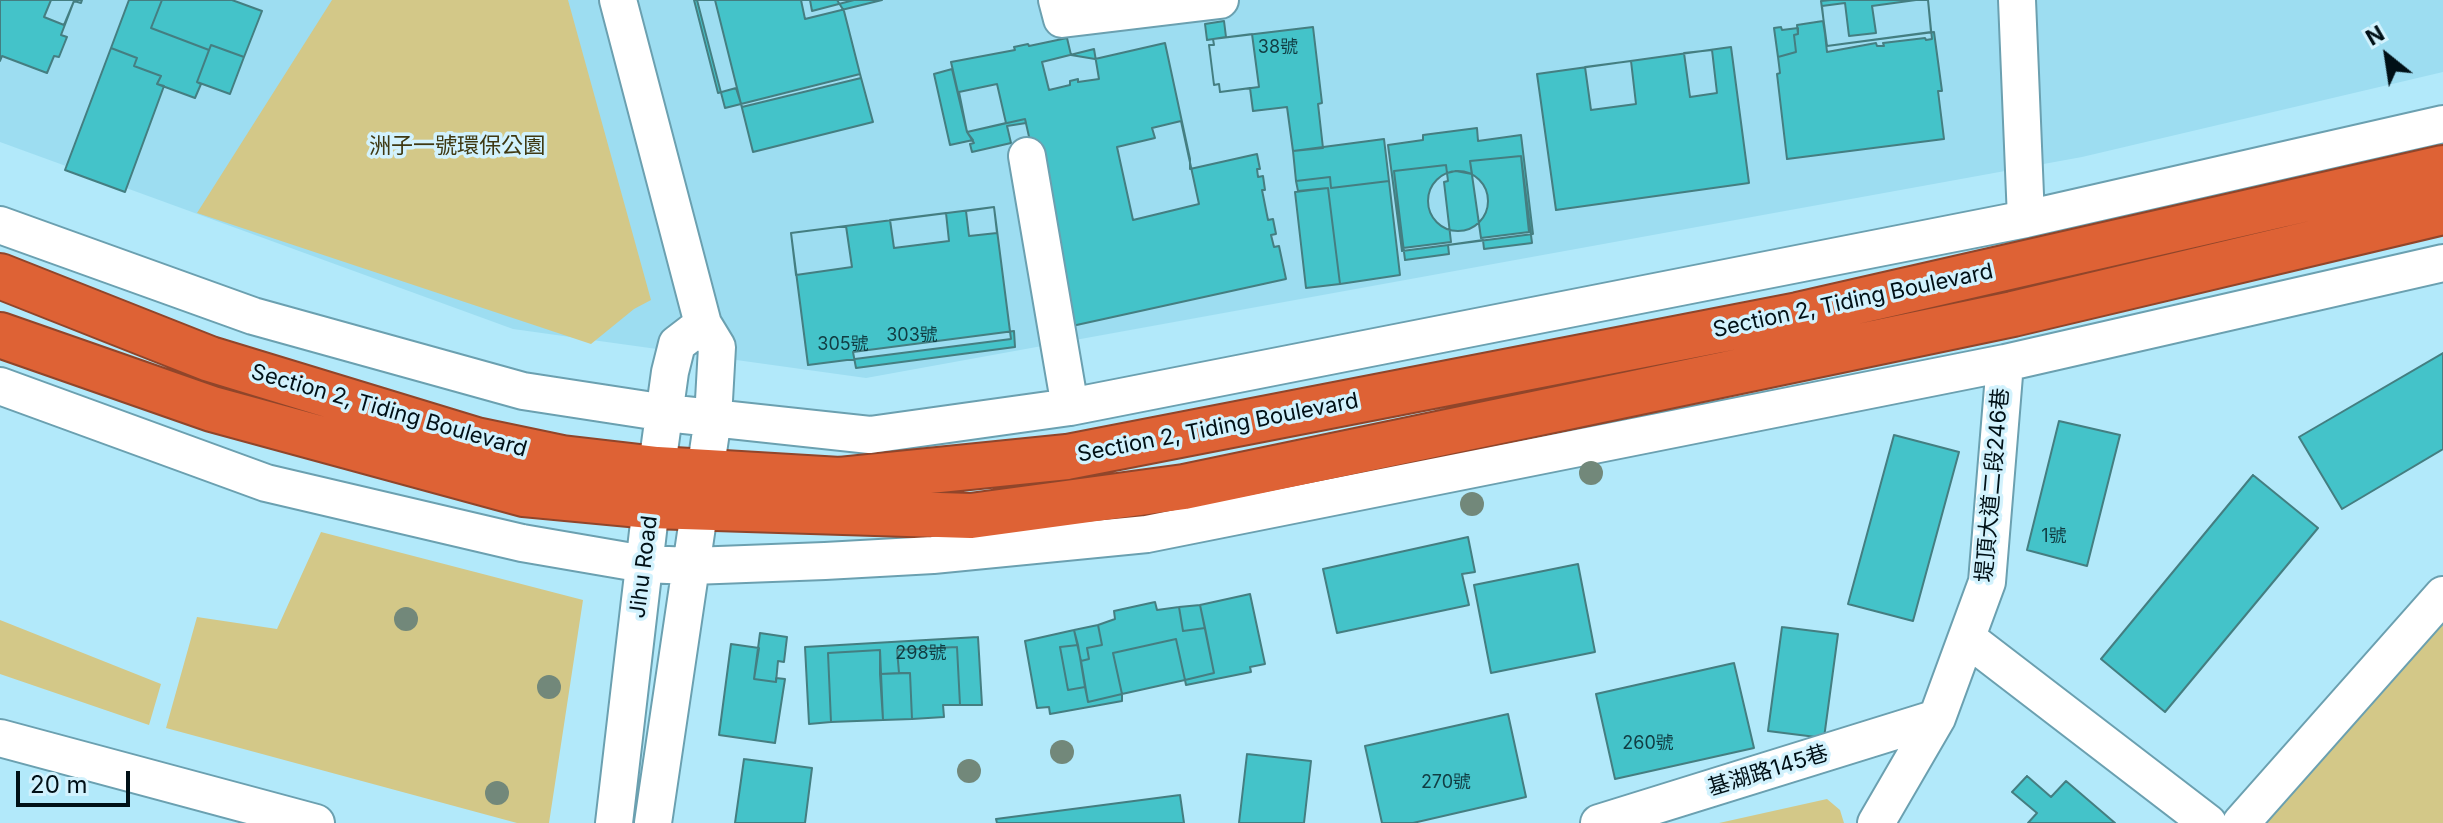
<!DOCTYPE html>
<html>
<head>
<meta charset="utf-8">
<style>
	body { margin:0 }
	#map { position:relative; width:2443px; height:823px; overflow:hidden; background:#b2e9fa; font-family:Inter,sans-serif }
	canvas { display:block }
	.north { position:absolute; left:2347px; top:16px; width:80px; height:80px; -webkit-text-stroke:6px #d2f2fd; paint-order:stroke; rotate:330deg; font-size:22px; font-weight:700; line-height:32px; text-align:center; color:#001016 }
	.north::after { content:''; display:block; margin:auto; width:28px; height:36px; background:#001016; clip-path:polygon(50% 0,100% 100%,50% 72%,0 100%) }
	.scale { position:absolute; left:16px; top:771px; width:114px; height:36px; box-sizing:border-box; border:4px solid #001016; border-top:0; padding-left:10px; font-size:24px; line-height:28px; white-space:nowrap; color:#001016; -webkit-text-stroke:6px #d2f2fd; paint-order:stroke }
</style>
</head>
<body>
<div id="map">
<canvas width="2443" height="823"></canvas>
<div class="north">N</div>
<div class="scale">20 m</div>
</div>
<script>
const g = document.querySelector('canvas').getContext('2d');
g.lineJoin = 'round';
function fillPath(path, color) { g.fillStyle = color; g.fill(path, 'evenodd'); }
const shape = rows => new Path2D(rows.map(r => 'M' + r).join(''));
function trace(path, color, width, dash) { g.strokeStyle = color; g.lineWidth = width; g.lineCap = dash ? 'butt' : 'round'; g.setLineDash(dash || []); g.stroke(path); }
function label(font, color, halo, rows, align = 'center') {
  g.font = font + ' Inter,"Noto Sans TC",sans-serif'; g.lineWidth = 7; g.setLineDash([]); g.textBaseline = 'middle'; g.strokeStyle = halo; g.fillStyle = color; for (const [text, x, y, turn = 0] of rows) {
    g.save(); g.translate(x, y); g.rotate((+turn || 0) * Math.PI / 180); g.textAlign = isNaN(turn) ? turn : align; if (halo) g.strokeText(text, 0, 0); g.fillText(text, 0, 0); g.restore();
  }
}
fillPath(shape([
	[0,0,2443,0,2443,72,2082,157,866,378,513,329,0,142]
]), '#9dddf1');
fillPath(shape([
	[332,0,568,0,651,300,634,309,591,344,197,213],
	[321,532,583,600,549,823,517,823,166,728,197,617,277,629],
	[2443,586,2443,823,2240,823],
	[0,620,161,684,149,725,0,674],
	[1827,799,1840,810,1844,823,1719,823]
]), '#d3c888');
const building = shape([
	[0,0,82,0,81,3,74,1,61,35,67,37,59,57,54,56,47,73,2,56,0,61,0,0],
	[51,0,82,0,81,3,74,1,64,25,44,17,51,0],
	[129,0,162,0,151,28,209,50,197,82,201,84,195,98,157,84,161,76,134,66,137,58,111,48,129,0],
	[162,0,232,0,262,11,244,57,211,45,209,50,151,28,162,0],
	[694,0,837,0,844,11,861,78,742,107,736,88,718,93,694,0],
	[697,0,715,0,741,104,725,108,697,0],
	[801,0,882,0,805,19,801,0],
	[810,0,854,0,812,11,810,0],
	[1831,0,1928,0,1931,32,1827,46,1821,1,1831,0],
	[1916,0,1928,0,1932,39,1926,40,1925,38,1883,43,1884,46,1877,46,1876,43,1827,52,1822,6,1845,3,1849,36,1876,33,1872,6,1916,0],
	[1224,21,1226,37,1207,40,1205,24,1224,21],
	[1823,21,1827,46,1934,32,1942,91,1938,91,1944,139,1787,159,1777,74,1780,73,1778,57,1796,52,1794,35,1798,34,1797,25,1823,21],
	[1313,27,1322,103,1318,104,1323,148,1293,151,1287,107,1253,111,1250,88,1220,92,1219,84,1214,85,1209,45,1214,45,1213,39,1313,27],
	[1781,27,1782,30,1798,28,1798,34,1794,35,1796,52,1778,57,1774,28,1781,27],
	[1252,34,1259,87,1220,92,1219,84,1214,85,1209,45,1214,45,1213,39,1252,34],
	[1067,38,1071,55,1095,59,1165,43,1190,159,1190,169,1257,154,1260,169,1257,169,1258,177,1263,176,1265,190,1262,190,1268,220,1273,219,1276,234,1271,235,1274,247,1279,246,1286,279,1072,326,1025,119,967,132,951,62,1015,50,1014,47,1028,44,1029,46,1067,38],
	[211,45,244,57,230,94,197,82,211,45],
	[1731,47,1749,183,1556,210,1537,74,1731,47],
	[111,48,137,58,134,66,161,76,157,84,164,86,125,192,65,170,111,48],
	[1094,49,1099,79,1078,82,1078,79,1070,81,1070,85,1049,90,1042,62,1094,49],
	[1712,50,1717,93,1690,97,1684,53,1712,50],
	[1631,61,1636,104,1591,110,1585,67,1631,61],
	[952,69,967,132,973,140,950,145,934,74,952,69],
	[860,74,873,122,753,152,741,104,860,74],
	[997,84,1006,123,967,132,959,92,997,84],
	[1025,119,1026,123,1007,126,1011,143,972,152,970,144,974,143,967,132,1025,119],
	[1181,121,1199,204,1133,220,1117,147,1155,138,1152,128,1181,121],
	[1477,128,1478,141,1521,135,1533,234,1402,251,1388,145,1423,140,1423,135,1477,128],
	[1384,139,1389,181,1331,188,1330,177,1296,181,1293,151,1384,139],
	[1521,156,1529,232,1481,238,1470,161,1521,156],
	[1521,156,1532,243,1484,249,1483,240,1448,245,1449,254,1405,260,1394,171,1446,165,1447,173,1456,171,1472,174,1470,161,1521,156],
	[1446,165,1448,181,1444,182,1451,242,1403,248,1394,171,1446,165],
	'1428 201a30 30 0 1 1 60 0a30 30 0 1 1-60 0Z',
	[1330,177,1331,188,1389,181,1400,275,1340,284,1328,188,1298,191,1296,181,1330,177],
	[1328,188,1340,284,1306,288,1295,192,1328,188],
	[994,207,997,233,969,236,966,211,994,207],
	[994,207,1011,339,808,365,791,233,994,207],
	[946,213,949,241,894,248,890,220,946,213],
	[846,226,852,267,796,275,791,233,846,226],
	[1014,331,1015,347,856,368,853,352,1014,331],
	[2443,353,2443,449,2342,509,2299,437,2443,353],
	[2059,421,2120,435,2087,566,2027,550,2059,421],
	[1894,435,1959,452,1913,621,1848,604,1894,435],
	[2253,475,2318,528,2165,712,2101,659,2253,475],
	[1468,537,1475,572,1462,574,1469,605,1337,633,1323,569,1468,537],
	[1578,564,1595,652,1491,673,1474,585,1578,564],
	[1250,594,1265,664,1250,667,1251,672,1186,685,1185,680,1214,673,1200,605,1250,594],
	[1155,602,1157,610,1179,607,1183,631,1205,628,1214,673,1185,680,1176,639,1113,653,1122,694,1088,702,1081,661,1089,659,1087,648,1102,645,1098,625,1115,619,1114,611,1155,602],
	[1200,605,1205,628,1183,631,1179,607,1200,605],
	[1098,625,1102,645,1087,648,1089,659,1081,661,1074,630,1098,625],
	[1782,627,1838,634,1824,738,1768,731,1782,627],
	[1074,630,1078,645,1060,647,1068,690,1085,687,1088,702,1122,694,1122,701,1050,714,1049,707,1037,708,1025,641,1074,630],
	[760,633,787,637,784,662,778,661,776,682,754,679,760,633],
	[978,637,982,705,960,705,957,647,897,650,899,673,880,674,880,650,828,653,831,722,809,724,805,647,978,637],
	[1176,639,1185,680,1122,694,1113,653,1176,639],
	[731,644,759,648,754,679,776,682,776,678,785,679,775,743,719,735,731,644],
	[1078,645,1085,687,1068,690,1060,647,1078,645],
	[957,647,960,705,943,705,944,717,912,719,910,673,899,673,897,650,957,647],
	[880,650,883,720,831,722,828,653,880,650],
	[1734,663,1754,748,1615,779,1596,694,1734,663],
	[910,673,912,719,883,720,880,674,910,673],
	[1508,714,1526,797,1413,823,1382,823,1365,746,1508,714],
	[1247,754,1311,761,1304,823,1239,823,1247,754],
	[744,759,812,768,805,823,735,823,744,759],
	[2027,776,2051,797,2066,781,2115,823,2028,823,2037,813,2012,792,2027,776],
	[1180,795,1184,823,997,823,996,819,1180,795]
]);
fillPath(building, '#44c3c9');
trace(building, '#447e81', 2);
const minor = shape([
	[618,0,703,324,717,347,713,418,653,823],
	[1057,0,1062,19,1220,0],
	[2017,0,2026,219],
	[1027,156,1070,407],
	[0,225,253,316,523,391,666,413,870,435,1070,407,2026,219,2443,124],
	[0,386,266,483,522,543,644,564,692,566,825,561,933,555,1147,534,2005,363,2443,263],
	[1967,638,2208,823],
	[0,738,316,823],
	[614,823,649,523,670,372,677,344,703,324],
	[1599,823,1937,718],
	[1876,823,1937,718,1987,582,2005,363],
	[2241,823,2443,595]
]);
const highway = shape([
	[0,276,210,359,476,440,562,458,657,469,840,480,1067,457,1798,315,2443,168],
	[0,335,212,409,524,494,651,506,971,516,1184,487,2013,314,2443,212]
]);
trace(minor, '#6ba0b0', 40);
trace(highway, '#90452a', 48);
trace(minor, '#fff', 36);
trace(highway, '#de6235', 44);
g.fillStyle = '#72887a';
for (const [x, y] of [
	[1591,473],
	[1472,504],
	[406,619],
	[549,687],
	[1062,752],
	[969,771],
	[497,793]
]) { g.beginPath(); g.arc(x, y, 12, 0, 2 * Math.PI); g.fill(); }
label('18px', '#113d43', null, [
	["38號",1278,48],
	["303號",912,336],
	["305號",843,345],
	["1號",2054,537],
	["298號",921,654],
	["260號",1648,744],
	["270號",1446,783]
]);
label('22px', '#3e3812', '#d2f2fd', [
	["洲子一號環保公園",457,146]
]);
label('22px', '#001016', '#d2f2fd', [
	["Section 2, Tiding Boulevard",1853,301,-12],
	["Section 2, Tiding Boulevard",389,411,16],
	["Section 2, Tiding Boulevard",1218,428,-11],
	["堤頂大道二段246巷",1993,485,-85],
	["Jihu Road",644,567,-83],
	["基湖路145巷",1768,771,-17]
]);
</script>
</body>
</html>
